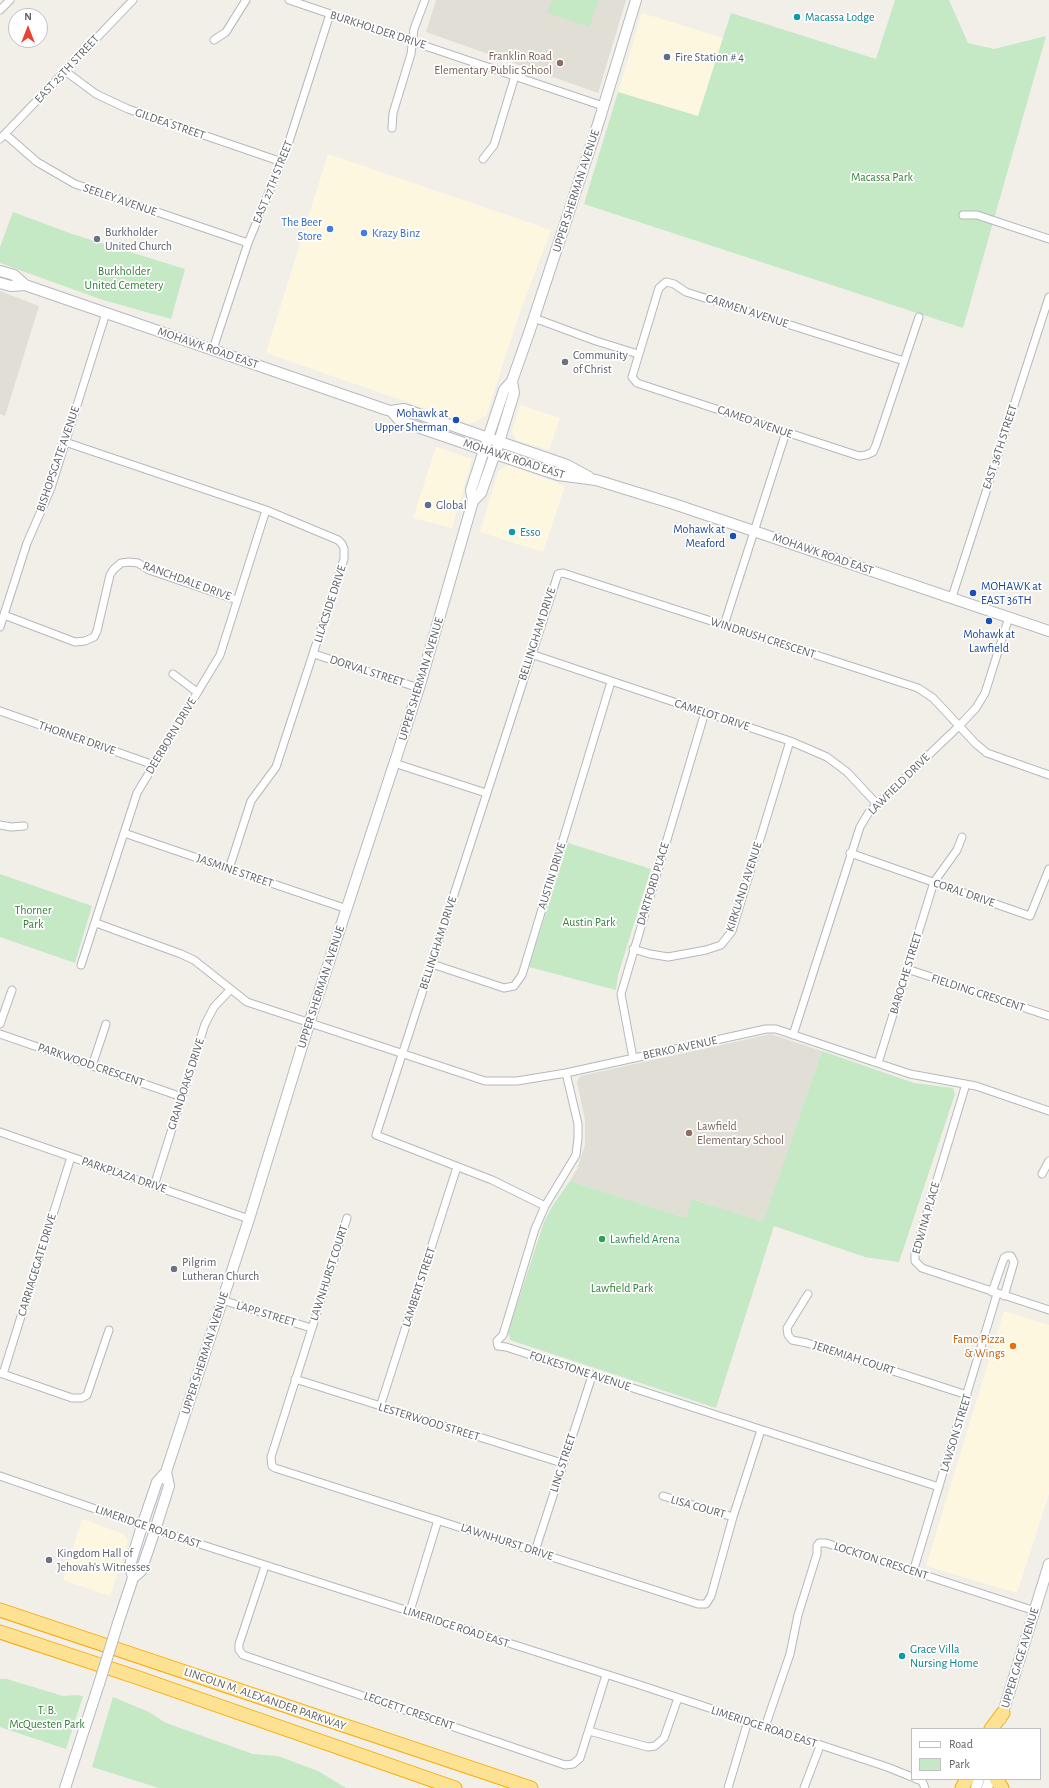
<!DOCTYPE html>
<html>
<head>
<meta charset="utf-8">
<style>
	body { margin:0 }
	#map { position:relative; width:1049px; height:1788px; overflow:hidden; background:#f1efe8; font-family:"Alegreya Sans",sans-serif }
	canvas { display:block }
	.legend { position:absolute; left:911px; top:1728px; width:130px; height:52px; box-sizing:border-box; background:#fff; border:1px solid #bfc1c3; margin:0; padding:5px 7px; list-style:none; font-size:12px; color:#5f6368 }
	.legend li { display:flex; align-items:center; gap:8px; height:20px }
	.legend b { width:20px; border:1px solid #bfc1c3 }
	.north { position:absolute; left:8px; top:8px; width:40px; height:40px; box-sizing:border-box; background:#fff; border:1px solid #bfc1c3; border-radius:50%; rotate:0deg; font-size:11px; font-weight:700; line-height:16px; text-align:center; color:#5f6368 }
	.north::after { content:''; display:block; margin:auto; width:14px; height:18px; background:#ea4335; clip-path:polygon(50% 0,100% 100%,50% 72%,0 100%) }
</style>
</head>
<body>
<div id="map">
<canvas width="1049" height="1788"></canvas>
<ul class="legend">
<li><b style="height:5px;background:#fff"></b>Road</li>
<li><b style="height:11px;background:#c5e8c5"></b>Park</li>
</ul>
<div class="north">N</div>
</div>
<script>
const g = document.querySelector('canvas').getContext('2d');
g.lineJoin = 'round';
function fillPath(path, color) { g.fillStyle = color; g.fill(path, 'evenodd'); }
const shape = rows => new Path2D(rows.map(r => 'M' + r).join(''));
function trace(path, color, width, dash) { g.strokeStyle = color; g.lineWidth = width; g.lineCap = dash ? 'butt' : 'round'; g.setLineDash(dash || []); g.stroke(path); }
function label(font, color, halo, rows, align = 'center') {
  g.font = font + ' "Alegreya Sans",sans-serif'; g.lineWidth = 3.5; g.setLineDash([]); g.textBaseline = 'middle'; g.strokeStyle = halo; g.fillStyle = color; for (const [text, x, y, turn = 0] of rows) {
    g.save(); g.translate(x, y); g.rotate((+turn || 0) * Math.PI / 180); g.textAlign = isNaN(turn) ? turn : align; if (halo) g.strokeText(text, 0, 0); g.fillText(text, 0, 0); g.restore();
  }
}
fillPath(shape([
	[642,13,723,38,698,117,618,92],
	[328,154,551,230,521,309,486,416,470,424,266,353],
	[520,405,560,418,549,450,516,440,513,435,512,431],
	[436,447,472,459,452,528,413,518],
	[510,465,565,486,543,552,480,532,498,472,504,467],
	[1004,1311,1049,1325,1049,1494,1017,1593,926,1566],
	[82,1519,124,1534,128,1541,110,1596,63,1580]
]), '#fef7e0');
fillPath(shape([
	[436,0,626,0,598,93,426,32],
	[0,291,39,306,5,416,0,414],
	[771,1034,822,1051,763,1223,693,1199,686,1218,570,1181,577,1169,585,1145,585,1120,577,1082,580,1076]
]), '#e1ded6');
fillPath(shape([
	[552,0,599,0,589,27,547,13],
	[895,0,949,0,968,43,994,49,1046,36,963,328,584,204,618,92,698,116,731,13,876,59],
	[13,212,72,234,185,269,171,319,103,300,0,263,0,247],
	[568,843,651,869,618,975,616,990,529,967],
	[0,874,92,906,75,963,0,937],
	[822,1051,914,1083,953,1088,955,1094,899,1262,865,1257,774,1226,716,1408,510,1340,508,1332,544,1222,553,1205,570,1181,686,1218,692,1199,763,1222],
	[0,1679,7,1679,63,1696,77,1695,83,1696,66,1749,0,1727],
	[113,1697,149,1712,166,1723,253,1754,278,1756,318,1771,346,1788,159,1788,92,1767]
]), '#c5e8c5');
const street = shape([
	[289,0,603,106],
	[0,10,10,0],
	[214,40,226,32,246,0],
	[65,71,96,94,128,109,282,162],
	[392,128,393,113,411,54,414,29,425,0],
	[5,134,37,162,75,184,248,243],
	[0,139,133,0],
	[483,159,494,145,515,76],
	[963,215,977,215,1049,239],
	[534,318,596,341,638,354],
	[213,349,248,243,286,151,330,14],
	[904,361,686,292,674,284,666,282,659,288,632,377,637,383,859,456,866,455,873,452,876,445,919,317],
	[65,442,266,510,338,540,342,544,344,549,344,559,276,767,251,801,229,869],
	[952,597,1049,297],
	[4,615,75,642,85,641,94,637,97,631,110,575,114,569,121,563,129,562,138,563,149,570,237,600],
	[724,625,786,432],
	[0,627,27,543,51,488,106,313],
	[314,654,419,688],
	[531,654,790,741,827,757,847,772,877,804],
	[173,674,197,692],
	[0,711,154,765],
	[394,763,486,793],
	[0,825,11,827,24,826],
	[124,833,347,909],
	[850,853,1030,916,1049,869],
	[96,923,181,954,194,960,247,1002,485,1081,517,1081,566,1073,766,1029,776,1029,910,1074,976,1086,1049,1111],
	[633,949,650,954,668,957,706,950,721,945,732,931,790,741],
	[432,964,504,988,514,986,522,975,611,682],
	[81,965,137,793,220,655,266,510],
	[907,969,1049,1016],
	[0,1024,12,990],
	[0,1034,182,1097],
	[793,1035,860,827,869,812,959,726,976,708,985,693,1009,617],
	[633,1058,621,994,705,712],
	[878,1063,934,882,957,850,962,837],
	[92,1066,106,1024],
	[566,1073,578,1124,578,1138,576,1155,545,1206,535,1229,503,1335,497,1341,498,1346,506,1347,939,1487],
	[966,1084,915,1252,915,1261,922,1268,1049,1310],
	[0,1132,249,1219],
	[1042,1174,1049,1161],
	[154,1186,205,1024,214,1007,230,990],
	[545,1206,492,1180,376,1135,558,574,563,573,918,688,933,698,976,744,987,753,1049,775],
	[347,1218,271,1457,272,1466,275,1468,698,1604,706,1604,711,1596,733,1517,761,1430],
	[992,1292,1004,1258,1007,1256,1011,1256,1014,1262,1004,1296],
	[808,1294,787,1328,788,1335,792,1340,807,1343,967,1395],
	[222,1300,311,1328],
	[0,1373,72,1398,82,1398,87,1395,109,1330],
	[3,1374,71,1157],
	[295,1379,562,1463],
	[380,1407,457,1167],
	[0,1476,162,1532,643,1686,887,1767,912,1777],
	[663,1496,733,1517],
	[535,1551,592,1376],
	[265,1566,239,1644,239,1650,243,1655,565,1765,573,1764,580,1758,606,1675],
	[913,1572,997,1294],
	[410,1611,438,1520],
	[765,1727,790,1654,798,1615,817,1554,817,1546,819,1543,826,1543,1035,1611],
	[589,1731,648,1747,655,1746,664,1738,678,1698],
	[916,1779,922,1781,925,1788],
	[728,1788,748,1721],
	[804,1788,820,1746]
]);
const secondary = shape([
	[0,271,14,275,25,285,387,410,391,411,400,421,519,462,558,475,596,480,674,504,1049,631],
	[0,283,11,286,25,285],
	[391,411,404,409,567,465,589,477],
	[473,501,481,493,499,442,514,393,512,381],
	[133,1578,141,1571,155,1530,169,1486,166,1472],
	[118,1623,133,1578,130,1565,142,1526,157,1482,166,1472,249,1219,312,1014,419,688,473,501,471,490,484,450,504,390,512,381,530,330,599,121,636,0],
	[1001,1719,1049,1564],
	[65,1788,99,1684],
	[976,1788,979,1779],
	[987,1788,990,1779]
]);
const highway = shape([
	[0,1610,531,1788],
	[0,1632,136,1677,455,1788],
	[991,1729,1003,1713],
	[996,1779,1002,1788],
	[962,1788,967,1779]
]);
trace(street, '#b5b8bc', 9);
trace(secondary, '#b6babf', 12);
trace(highway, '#f9ab00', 15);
trace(street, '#fff', 7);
trace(secondary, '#fff', 10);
trace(highway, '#fde293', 13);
const secondaryBridge = shape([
	[99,1684,118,1623]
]);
trace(secondaryBridge, '#b6babf', 12, []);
trace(secondaryBridge, '#fff', 10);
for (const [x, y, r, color] of [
	[797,17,4,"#0f9aa8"],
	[667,57,4,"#5c6f8a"],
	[560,63,4,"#8d6e63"],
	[330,229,4,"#3f7fe0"],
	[364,233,4,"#3f7fe0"],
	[97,239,4,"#6b7280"],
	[565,362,4,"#6b7280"],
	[456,420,4,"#1a4fb4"],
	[428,505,4,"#5c6f8a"],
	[512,532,4,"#0f9aa8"],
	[733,536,4,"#1a4fb4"],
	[973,593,4,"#1a4fb4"],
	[989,621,4,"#1a4fb4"],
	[689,1133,4,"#8d6e63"],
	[602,1239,4,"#2e9e5b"],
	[174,1269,4,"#6b7280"],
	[1013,1346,4,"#e8710a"],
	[49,1560,4,"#6b7280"],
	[902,1656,4,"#0f9aa8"]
]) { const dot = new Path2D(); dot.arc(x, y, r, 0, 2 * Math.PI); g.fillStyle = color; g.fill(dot); trace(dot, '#fff', 1.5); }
label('12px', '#0d838f', '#fff', [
	["Macassa Lodge",805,17],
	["Esso",520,532],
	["Grace Villa",910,1649],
	["Nursing Home",910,1663]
], 'left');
label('12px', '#5f6368', '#fff', [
	["BURKHOLDER DRIVE",378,30,18],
	["EAST 25TH STREET",67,69,-47],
	["GILDEA STREET",170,124,19],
	["EAST 27TH STREET",273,182,-68],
	["UPPER SHERMAN AVENUE",576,191,-72],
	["SEELEY AVENUE",120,200,19],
	["CARMEN AVENUE",747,311,18],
	["MOHAWK ROAD EAST",208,348,19],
	["CAMEO AVENUE",755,422,19],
	["EAST 36TH STREET",1000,447,-72],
	["BISHOPSGATE AVENUE",58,459,-71],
	["MOHAWK ROAD EAST",514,459,18],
	["MOHAWK ROAD EAST",823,554,19],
	["RANCHDALE DRIVE",187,581,20],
	["LILACSIDE DRIVE",330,604,-72],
	["BELLINGHAM DRIVE",537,634,-72],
	["WINDRUSH CRESCENT",763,638,18],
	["DORVAL STREET",367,671,18],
	["UPPER SHERMAN AVENUE",421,679,-73],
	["CAMELOT DRIVE",712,715,18],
	["DEERBORN DRIVE",171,736,-59],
	["THORNER DRIVE",77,738,19],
	["LAWFIELD DRIVE",899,784,-45],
	["JASMINE STREET",235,871,19],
	["AUSTIN DRIVE",552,876,-73],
	["DARTFORD PLACE",653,884,-73],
	["KIRKLAND AVENUE",744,887,-72],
	["CORAL DRIVE",964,893,19],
	["BELLINGHAM DRIVE",438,943,-72],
	["BAROCHE STREET",906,973,-73],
	["UPPER SHERMAN AVENUE",321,987,-72],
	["FIELDING CRESCENT",978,993,18],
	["BERKO AVENUE",680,1048,-12],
	["PARKWOOD CRESCENT",91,1065,19],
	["GRANDOAKS DRIVE",186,1084,-72],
	["PARKPLAZA DRIVE",124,1175,19],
	["EDWINA PLACE",926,1218,-74],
	["CARRIAGEGATE DRIVE",37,1265,-73],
	["LAWNHURST COURT",329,1273,-72],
	["LAMBERT STREET",419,1287,-72],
	["LAPP STREET",266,1314,17],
	["UPPER SHERMAN AVENUE",205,1353,-72],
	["JEREMIAH COURT",854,1358,18],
	["FOLKESTONE AVENUE",580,1371,18],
	["LESTERWOOD STREET",429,1422,17],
	["LAWSON STREET",956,1433,-73],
	["LING STREET",563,1463,-72],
	["LISA COURT",698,1507,16],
	["LIMERIDGE ROAD EAST",148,1527,19],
	["LAWNHURST DRIVE",507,1542,18],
	["LOCKTON CRESCENT",881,1561,18],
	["LIMERIDGE ROAD EAST",456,1627,18],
	["UPPER GAGE AVENUE",1020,1658,-73],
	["LINCOLN M. ALEXANDER PARKWAY",265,1699,19],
	["LEGGETT CRESCENT",409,1711,19],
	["LIMERIDGE ROAD EAST",764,1727,18]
]);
label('12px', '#785e54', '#fff', [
	["Franklin Road",552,56],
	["Elementary Public School",552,70],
	["Lawfield",697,1126,"left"],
	["Elementary School",697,1140,"left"]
], 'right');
label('12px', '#4e5e75', '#fff', [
	["Fire Station # 4",675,57],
	["Global",436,505]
], 'left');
label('12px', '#348238', '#fff', [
	["Macassa Park",882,177],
	["Burkholder",124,271],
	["United Cemetery",124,285],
	["Thorner",33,910],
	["Park",33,924],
	["Austin Park",589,922],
	["Lawfield Park",622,1288],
	["T. B.",47,1710],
	["McQuesten Park",47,1724]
]);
label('12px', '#366cbe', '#fff', [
	["The Beer",322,222],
	["Store",322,236],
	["Krazy Binz",372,233,"left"]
], 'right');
label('12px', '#5b616d', '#fff', [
	["Burkholder",105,232],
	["United Church",105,246],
	["Community",573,355],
	["of Christ",573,369],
	["Pilgrim",182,1262],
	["Lutheran Church",182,1276],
	["Kingdom Hall of",57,1553],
	["Jehovah's Witnesses",57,1567]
], 'left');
label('12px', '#164399', '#fff', [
	["Mohawk at",448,413],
	["Upper Sherman",448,427],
	["Mohawk at",725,529],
	["Meaford",725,543],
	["MOHAWK at",981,586,"left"],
	["EAST 36TH",981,600,"left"],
	["Mohawk at",989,634,"center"],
	["Lawfield",989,648,"center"]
], 'right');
label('12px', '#27864d', '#fff', [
	["Lawfield Arena",610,1239]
], 'left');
label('12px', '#c56008', '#fff', [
	["Famo Pizza",1005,1339],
	["& Wings",1005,1353]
], 'right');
</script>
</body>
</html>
